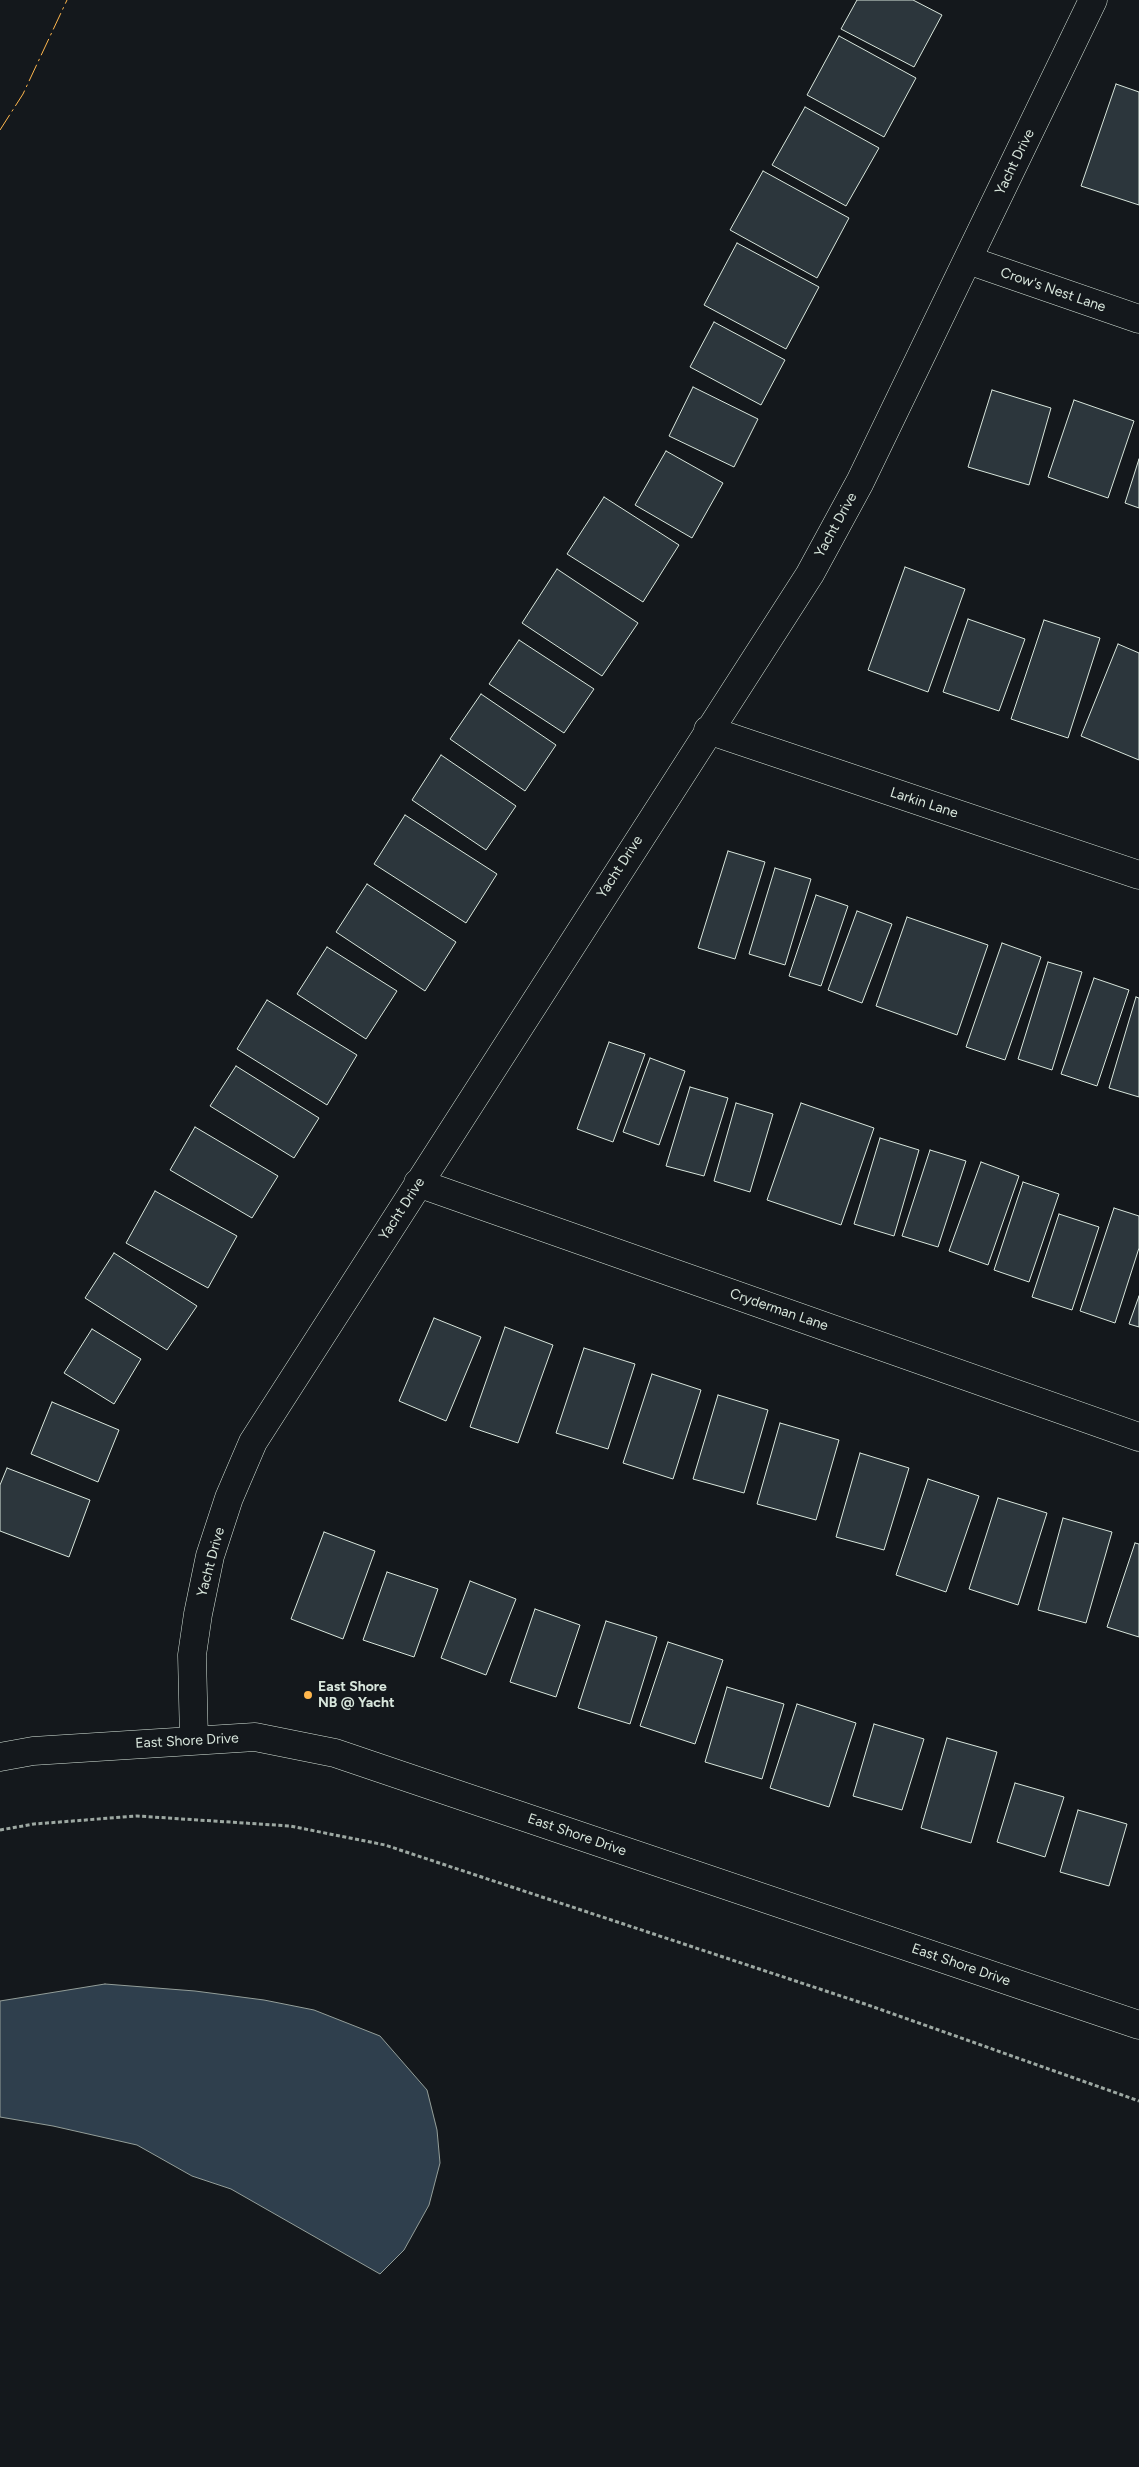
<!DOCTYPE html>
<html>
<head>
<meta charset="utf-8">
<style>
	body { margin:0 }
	canvas { display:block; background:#14181c }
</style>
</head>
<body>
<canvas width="1139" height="2467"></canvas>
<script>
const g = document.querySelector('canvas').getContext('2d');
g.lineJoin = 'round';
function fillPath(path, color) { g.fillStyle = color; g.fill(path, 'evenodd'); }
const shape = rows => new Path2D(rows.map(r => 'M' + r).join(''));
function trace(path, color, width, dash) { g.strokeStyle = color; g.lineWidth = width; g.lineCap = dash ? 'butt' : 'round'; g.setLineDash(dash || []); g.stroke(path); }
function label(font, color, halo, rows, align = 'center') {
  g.font = font + ' Figtree,sans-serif'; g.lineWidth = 4; g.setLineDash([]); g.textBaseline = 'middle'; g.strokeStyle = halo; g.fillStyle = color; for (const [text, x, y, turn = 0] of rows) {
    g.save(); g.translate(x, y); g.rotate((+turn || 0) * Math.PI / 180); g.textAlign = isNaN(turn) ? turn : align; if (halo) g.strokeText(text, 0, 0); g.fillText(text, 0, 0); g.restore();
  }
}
const water = shape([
	[105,1984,195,1991,264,2000,314,2010,380,2036,427,2090,437,2130,440,2163,429,2205,404,2250,380,2274,231,2189,192,2176,137,2145,53,2126,0,2117,0,2001,105,1984]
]);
fillPath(water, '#2f3f4d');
trace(water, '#939e99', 1);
const building = shape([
	[857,0,913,0,942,15,914,67,841,29,857,0],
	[839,36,916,78,884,137,807,95,839,36],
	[1116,84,1139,92,1139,205,1081,186,1116,84],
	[805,107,879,148,846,206,772,165,805,107],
	[763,171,849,218,817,278,730,230,763,171],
	[737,243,819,287,786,349,704,305,737,243],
	[714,322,785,360,761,405,690,367,714,322],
	[693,387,758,419,734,467,669,436,693,387],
	[992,390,1051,408,1029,485,968,467,992,390],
	[1074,400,1134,421,1108,498,1048,477,1074,400],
	[666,451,723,483,692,538,635,505,666,451],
	[1139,459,1139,508,1125,503,1139,459],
	[604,497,679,545,643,602,567,554,604,497],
	[905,567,965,589,928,692,868,670,905,567],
	[557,569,638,623,602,676,522,623,557,569],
	[968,619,1025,639,999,711,943,692,968,619],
	[1044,620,1100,638,1068,738,1011,719,1044,620],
	[519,640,594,689,564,733,489,684,519,640],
	[1118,644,1139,653,1139,760,1081,736,1118,644],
	[481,694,556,745,525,791,450,739,481,694],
	[441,755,516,806,486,850,412,800,441,755],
	[405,815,497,874,466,923,374,864,405,815],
	[728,851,765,862,735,959,698,948,728,851],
	[775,868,811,879,785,965,749,954,775,868],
	[367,884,456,942,425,991,336,932,367,884],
	[816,895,848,906,821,986,789,976,816,895],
	[857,911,892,924,862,1003,828,990,857,911],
	[907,917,988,945,957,1035,876,1006,907,917],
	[1002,943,1041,957,1005,1060,966,1047,1002,943],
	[327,947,397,991,366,1039,297,994,327,947],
	[1048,962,1082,972,1052,1070,1018,1059,1048,962],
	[1094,978,1129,990,1097,1086,1061,1074,1094,978],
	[1136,997,1139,998,1139,1097,1109,1088,1136,997],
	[267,1000,357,1055,327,1105,237,1049,267,1000],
	[609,1042,645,1054,613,1142,577,1129,609,1042],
	[650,1058,685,1071,659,1145,623,1132,650,1058],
	[236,1066,319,1118,294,1158,210,1106,236,1066],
	[690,1087,728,1098,704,1176,666,1166,690,1087],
	[736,1103,773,1114,750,1192,714,1181,736,1103],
	[801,1103,874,1128,841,1225,767,1200,801,1103],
	[195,1127,278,1176,252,1218,170,1170,195,1127],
	[880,1138,919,1150,894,1236,854,1224,880,1138],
	[930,1150,966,1161,938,1247,902,1236,930,1150],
	[981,1162,1019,1176,988,1265,949,1251,981,1162],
	[1023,1182,1059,1194,1029,1282,994,1270,1023,1182],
	[155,1191,237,1236,208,1288,126,1243,155,1191],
	[1114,1208,1139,1216,1139,1248,1115,1323,1080,1311,1114,1208],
	[1059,1214,1099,1227,1072,1310,1032,1297,1059,1214],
	[114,1253,197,1306,167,1350,85,1298,114,1253],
	[1139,1296,1139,1327,1129,1324,1139,1296],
	[434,1318,481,1337,446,1421,399,1401,434,1318],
	[505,1327,553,1345,518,1443,470,1427,505,1327],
	[92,1329,141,1359,114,1404,64,1373,92,1329],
	[584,1348,635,1364,608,1449,556,1433,584,1348],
	[652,1374,701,1390,673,1479,623,1463,652,1374],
	[718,1395,768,1410,744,1493,693,1479,718,1395],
	[52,1402,119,1430,98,1482,31,1454,52,1402],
	[780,1423,839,1440,816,1520,757,1504,780,1423],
	[860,1453,909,1468,884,1550,836,1537,860,1453],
	[7,1468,90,1500,69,1557,0,1531,0,1485,7,1468],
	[928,1479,979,1496,946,1592,896,1575,928,1479],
	[998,1498,1047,1513,1018,1605,969,1589,998,1498],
	[1063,1518,1112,1532,1086,1623,1038,1610,1063,1518],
	[324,1532,375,1551,343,1639,291,1619,324,1532],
	[1135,1543,1139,1544,1139,1637,1107,1627,1135,1543],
	[387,1572,438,1589,414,1657,363,1640,387,1572],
	[470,1581,516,1599,486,1675,441,1658,470,1581],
	[535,1609,580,1625,556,1697,510,1682,535,1609],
	[606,1621,657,1637,630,1724,578,1708,606,1621],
	[668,1642,723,1660,695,1744,640,1726,668,1642],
	[727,1687,784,1704,762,1779,705,1762,727,1687],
	[797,1704,856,1723,829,1807,770,1788,797,1704],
	[874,1724,924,1739,902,1810,853,1796,874,1724],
	[947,1738,997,1752,971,1843,921,1828,947,1738],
	[1015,1783,1064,1797,1045,1857,997,1842,1015,1783],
	[1078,1810,1127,1824,1109,1886,1060,1872,1078,1810]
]);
fillPath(building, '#2c363c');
trace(building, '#d8e6dc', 1);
const minor = shape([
	[968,260,1139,319],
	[708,730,1139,875],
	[418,1183,1139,1437],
	[194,1740,192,1655,198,1614,210,1556,229,1498,253,1442,810,574,860,482,1093,0],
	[0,1757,33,1751,255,1737,335,1753,1139,2025]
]);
trace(minor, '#d8e6dc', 29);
trace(shape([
	[0,1830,34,1824,137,1816,290,1826,385,1845,868,2005,1139,2101]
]), '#9da8a2', 3, [4, 2.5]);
trace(minor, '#14181c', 28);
trace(shape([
	[0,130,23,94,67,0]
]), '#ffb74d', 1, [18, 4, 2.5, 4]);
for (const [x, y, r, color] of [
	[308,1695,5,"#ffb74d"]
]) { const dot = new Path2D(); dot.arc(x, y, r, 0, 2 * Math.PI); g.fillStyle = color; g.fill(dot); trace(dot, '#14181c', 2); }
label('14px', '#d8e6dc', '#14181c', [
	["Yacht Drive",1015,162,-64],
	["Crow's Nest Lane",1053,290,19],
	["Yacht Drive",836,525,-61],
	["Larkin Lane",924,803,18],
	["Yacht Drive",620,867,-57],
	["Yacht Drive",402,1209,-57],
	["Cryderman Lane",779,1310,19],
	["Yacht Drive",211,1562,-75],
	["East Shore Drive",187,1741,-3],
	["East Shore Drive",577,1835,19],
	["East Shore Drive",961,1965,19]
]);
label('bold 14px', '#d8e6dc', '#14181c', [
	["East Shore",318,1687],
	["NB @ Yacht",318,1703]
], 'left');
</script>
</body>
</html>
